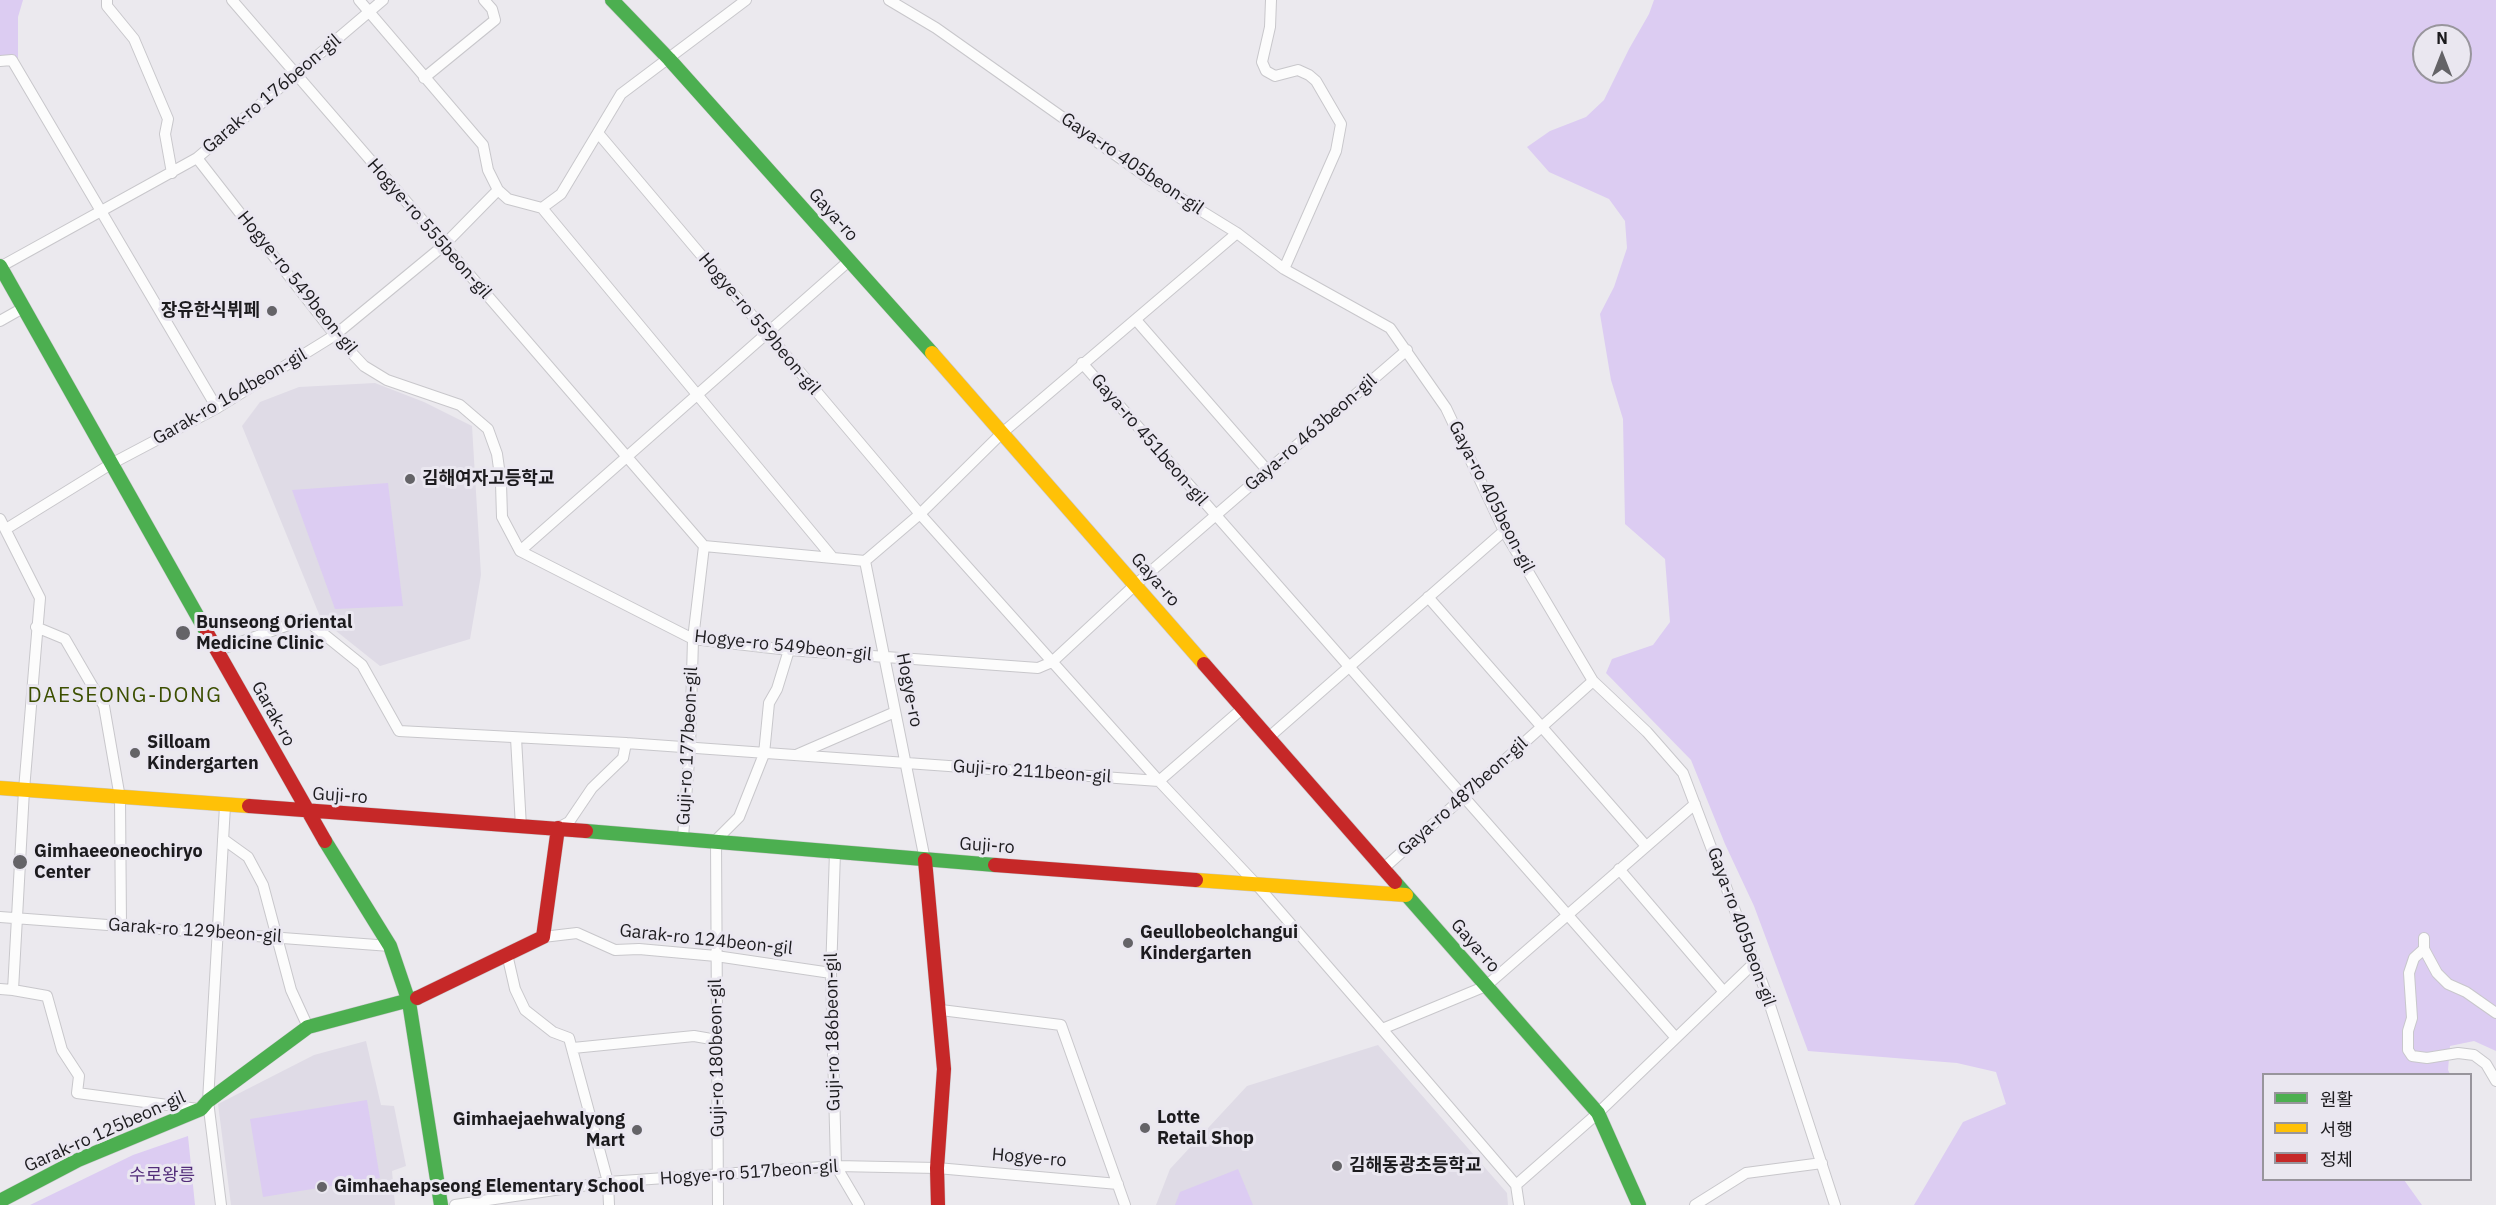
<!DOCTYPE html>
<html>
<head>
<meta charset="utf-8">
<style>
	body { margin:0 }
	#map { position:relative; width:2496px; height:1205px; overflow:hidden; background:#ebe9ee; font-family:"IBM Plex Sans","Noto Sans KR",sans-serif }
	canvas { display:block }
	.legend { position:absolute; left:2262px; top:1073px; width:210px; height:108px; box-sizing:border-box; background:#eae7f0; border:2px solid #98959c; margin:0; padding:8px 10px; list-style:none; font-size:18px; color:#1c1b1e }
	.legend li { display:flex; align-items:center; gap:12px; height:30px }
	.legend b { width:30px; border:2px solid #98959c }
	.north { position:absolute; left:2412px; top:24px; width:60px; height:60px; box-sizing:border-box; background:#eae7f0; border:2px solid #98959c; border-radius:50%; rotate:0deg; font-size:16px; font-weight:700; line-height:24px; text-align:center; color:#1c1b1e }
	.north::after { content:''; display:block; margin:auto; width:21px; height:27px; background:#646367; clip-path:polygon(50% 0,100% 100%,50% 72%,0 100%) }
</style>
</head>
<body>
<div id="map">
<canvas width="2496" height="1205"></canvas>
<ul class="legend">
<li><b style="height:8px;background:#4caf50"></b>원활</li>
<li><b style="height:8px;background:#ffc107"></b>서행</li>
<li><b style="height:8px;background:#c62828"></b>정체</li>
</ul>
<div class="north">N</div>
</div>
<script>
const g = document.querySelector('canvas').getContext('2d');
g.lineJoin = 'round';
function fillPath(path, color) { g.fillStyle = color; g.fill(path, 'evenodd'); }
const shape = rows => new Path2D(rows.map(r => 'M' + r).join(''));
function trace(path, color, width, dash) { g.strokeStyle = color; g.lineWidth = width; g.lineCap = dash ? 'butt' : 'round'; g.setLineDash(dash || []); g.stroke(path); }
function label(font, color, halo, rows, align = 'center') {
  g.font = font + ' "IBM Plex Sans","Noto Sans KR",sans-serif'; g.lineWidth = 6; g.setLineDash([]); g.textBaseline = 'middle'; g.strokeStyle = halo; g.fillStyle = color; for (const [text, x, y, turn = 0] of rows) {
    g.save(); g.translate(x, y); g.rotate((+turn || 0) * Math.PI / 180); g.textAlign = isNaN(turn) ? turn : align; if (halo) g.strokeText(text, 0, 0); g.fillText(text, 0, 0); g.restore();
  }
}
fillPath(shape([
	[375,383,424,402,472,426,481,575,470,639,380,666,321,619,242,426,260,402,299,387],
	[366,1041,381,1105,394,1106,406,1166,392,1171,395,1205,231,1205,218,1104,314,1055],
	[1378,1045,1507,1193,1508,1205,1156,1205,1170,1169,1247,1086]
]), '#dfdbe6');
fillPath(shape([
	[0,0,23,0,18,17,18,58,0,55],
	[1654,0,2496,0,2496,1051,2474,1041,2450,1046,2448,1070,2450,1074,2264,1074,2264,1180,2404,1180,2422,1205,1914,1205,1963,1122,2006,1104,1996,1072,1957,1063,1808,1051,1754,906,1725,844,1691,760,1606,673,1612,659,1653,645,1670,622,1665,559,1625,524,1623,419,1611,380,1600,314,1614,287,1627,248,1625,221,1609,199,1549,172,1527,147,1550,131,1586,117,1604,100,1629,49,1649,14],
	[2424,36,2460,36,2460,72,2424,72],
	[388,483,403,606,335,609,292,490],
	[367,1100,380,1178,263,1197,250,1119],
	[188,1136,195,1205,30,1205,133,1155],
	[1238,1169,1253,1205,1175,1205,1180,1192]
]), '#dcccf2');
const street = shape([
	[107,0,107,6,134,39,168,119,165,134,172,173],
	[232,0,704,546,865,561],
	[359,0,483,145,488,170,498,190,508,199,542,208,561,194,621,94,746,0],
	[889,0,936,28,1151,180,1237,233,1284,269,1390,328,1446,408,1504,531,1593,681,1647,732,1683,773,1765,990,1835,1205],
	[1271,0,1270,27,1262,62,1266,71,1275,76,1298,70,1309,75,1316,81,1341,124,1336,151,1284,269],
	[0,61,12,60,217,408],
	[424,78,495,20,492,9,484,0],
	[598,133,920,514,1159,781,1256,884,1382,1029,1486,986,1695,804],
	[197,158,335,335,364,366,387,380,460,405,488,429,497,454,501,483,502,517,520,551,693,639,789,650,1038,668,1052,662,1135,585,1407,350],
	[542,208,833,558],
	[0,267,197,158,383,0],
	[1136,320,1267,470],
	[0,321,23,308],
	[1082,363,1676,1038],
	[0,519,40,598,24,790,13,990,47,996,62,1050,79,1076,77,1093,198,1109],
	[6,529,111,464,217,408,335,335,443,246,498,190],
	[520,551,850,260],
	[1428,597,1646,846],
	[36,627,65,639,104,706,120,798,121,926],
	[216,651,305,619,362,665,399,731,626,743,1159,781,1243,708],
	[516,738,521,827],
	[1268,738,1504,531],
	[796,755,895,712],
	[558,828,569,822,592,788,623,758,626,743],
	[683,837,690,748,693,639,704,546],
	[223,839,248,857,263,885,291,990,308,1027],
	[835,852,831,973,836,1166,859,1205],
	[925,860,865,561,920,514,1001,434,1237,233],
	[1384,868,1593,681],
	[1619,869,1724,992],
	[0,917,390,946],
	[543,937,577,933,615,950,639,949,716,956,831,973],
	[2424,938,2424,949,2437,973,2448,984,2466,992,2496,1013],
	[2424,949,2414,958,2409,973,2412,1018,2408,1031,2408,1050,2412,1056,2427,1058,2458,1053,2474,1055,2486,1064,2496,1081],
	[507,954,515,989,525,1010,553,1032,569,1038,608,1182,609,1205],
	[0,989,13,990],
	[941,1010,1061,1025,1125,1205],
	[1382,1029,1516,1185],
	[573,1048,694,1036,717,1040],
	[221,1205,208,1101,225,806],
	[455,1205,608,1182,836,1166,937,1168,1118,1184],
	[718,1205,716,840,739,817,764,754,769,703,777,689,789,650],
	[1519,1205,1516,1185,1598,1113,1754,963],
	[1695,1205,1746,1173,1822,1163]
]);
const fast = shape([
	[612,0,669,59,932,353],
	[0,266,207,633],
	[586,831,995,865],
	[325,841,390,946,409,1002,441,1205],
	[1395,882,1598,1113,1639,1205],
	[0,1201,78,1160,201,1109,208,1101,308,1027,417,998]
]);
const slow = shape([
	[932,353,1204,664],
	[0,788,249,806],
	[1196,880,1406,895]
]);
const jam = shape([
	[207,633,325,841],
	[1204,664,1395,882],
	[249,806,586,831],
	[925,860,944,1069,937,1168,938,1205],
	[995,865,1196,880],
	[417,998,543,937,558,828]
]);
trace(street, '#c8c7cb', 12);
trace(fast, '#c8c7cb', 15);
trace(slow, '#c8c7cb', 15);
trace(jam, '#c8c7cb', 15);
trace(street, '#fcfcfc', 10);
trace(fast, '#4caf50', 14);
trace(slow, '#ffc107', 14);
trace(jam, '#c62828', 14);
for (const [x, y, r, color] of [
	[272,311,6,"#646367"],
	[410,479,6,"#646367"],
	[183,633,8,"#646367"],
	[135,753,6,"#646367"],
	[20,862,8,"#646367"],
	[1128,943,6,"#646367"],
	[1145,1128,6,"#646367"],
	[637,1130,6,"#646367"],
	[1337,1166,6,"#646367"],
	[322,1187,6,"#646367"]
]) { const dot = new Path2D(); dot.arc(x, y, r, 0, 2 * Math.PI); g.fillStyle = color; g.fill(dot); trace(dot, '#eae7f0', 2); }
label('18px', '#1c1b1e', '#eae7f0', [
	["Garak-ro 176beon-gil",272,94,-40],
	["Gaya-ro 405beon-gil",1132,164,34],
	["Gaya-ro",833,215,48],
	["Hogye-ro 555beon-gil",429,229,49],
	["Hogye-ro 549beon-gil",297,283,51],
	["Hogye-ro 559beon-gil",759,324,50],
	["Garak-ro 164beon-gil",230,397,-30],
	["Gaya-ro 463beon-gil",1311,433,-41],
	["Gaya-ro 451beon-gil",1149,440,49],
	["Gaya-ro 405beon-gil",1491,497,63],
	["Gaya-ro",1155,580,49],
	["Hogye-ro 549beon-gil",783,646,6],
	["Hogye-ro",909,690,79],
	["Garak-ro",273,714,61],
	["Guji-ro 177beon-gil",688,746,-87],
	["Guji-ro 211beon-gil",1032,772,4],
	["Guji-ro",340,796,4],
	["Gaya-ro 487beon-gil",1463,797,-42],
	["Guji-ro",987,846,4],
	["Gaya-ro 405beon-gil",1741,927,70],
	["Garak-ro 129beon-gil",195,931,4],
	["Garak-ro 124beon-gil",706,940,6],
	["Gaya-ro",1475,946,49],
	["Guji-ro 186beon-gil",833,1032,-91],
	["Guji-ro 180beon-gil",717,1058,-91],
	["Garak-ro 125beon-gil",105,1132,-24],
	["Hogye-ro",1029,1158,5],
	["Hogye-ro 517beon-gil",749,1173,-4]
]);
label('bold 18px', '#1c1b1e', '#eae7f0', [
	["장유한식뷔페",260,311,"right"],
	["김해여자고등학교",422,479],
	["Bunseong Oriental",196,623],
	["Medicine Clinic",196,644],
	["Silloam",147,743],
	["Kindergarten",147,764],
	["Gimhaeeoneochiryo",34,852],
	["Center",34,873],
	["Geullobeolchangui",1140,933],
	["Kindergarten",1140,954],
	["Lotte",1157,1118],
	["Retail Shop",1157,1139],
	["Gimhaejaehwalyong",625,1120,"right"],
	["Mart",625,1141,"right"],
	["김해동광초등학교",1349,1166],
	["Gimhaehapseong Elementary School",334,1187]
], 'left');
label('18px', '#522d79', '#eae7f0', [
	["수로왕릉",162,1176]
]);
g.letterSpacing = '1.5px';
label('21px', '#3c4f00', '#eae7f0', [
	["DAESEONG-DONG",125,696]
]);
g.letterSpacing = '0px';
</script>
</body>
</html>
